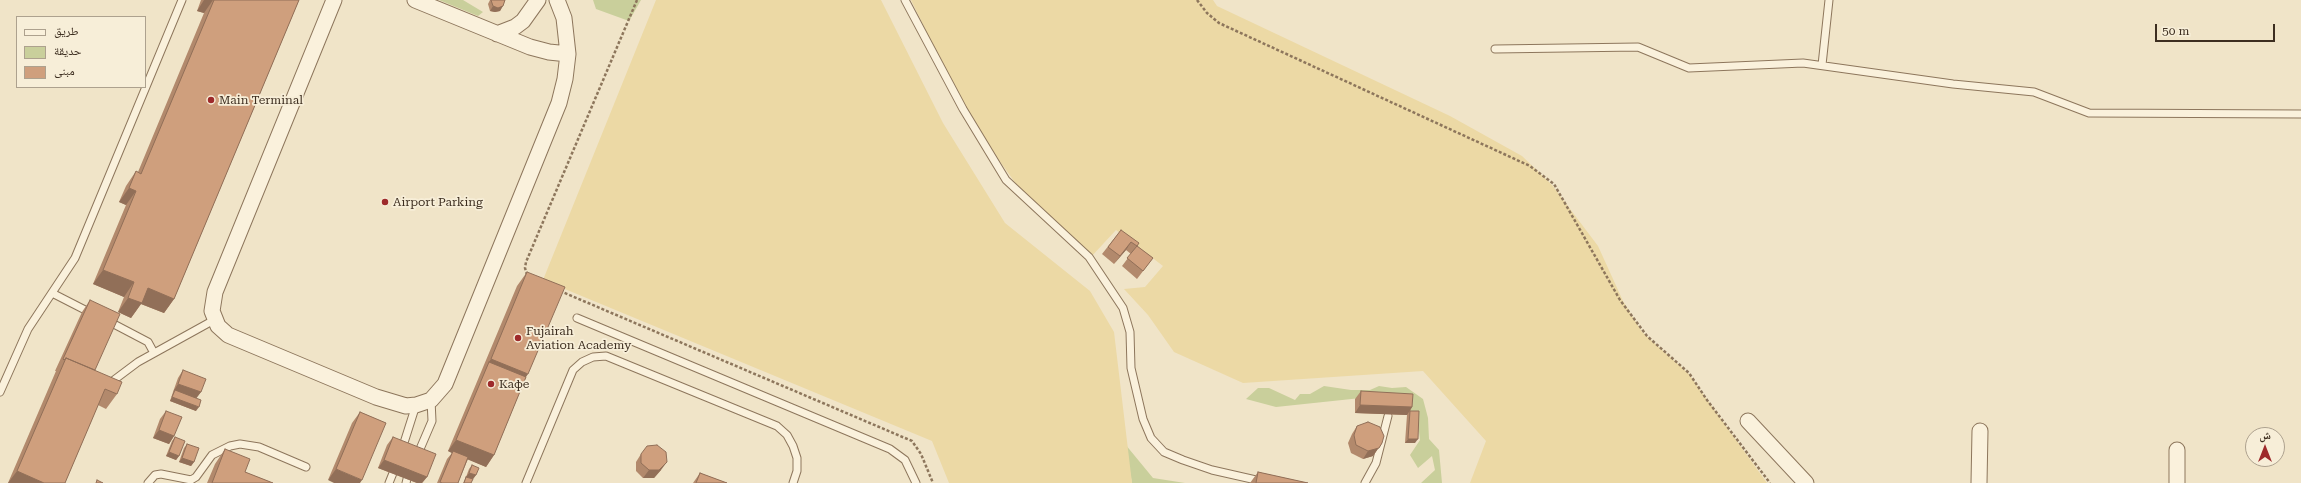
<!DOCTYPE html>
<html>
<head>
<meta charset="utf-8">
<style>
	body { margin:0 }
	#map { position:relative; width:2301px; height:483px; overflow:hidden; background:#f0e4c8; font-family:"Roboto Serif","Noto Naskh Arabic",serif }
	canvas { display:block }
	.legend { position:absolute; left:16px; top:16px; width:130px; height:72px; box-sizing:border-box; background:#f7eed8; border:1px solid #ada18e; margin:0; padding:5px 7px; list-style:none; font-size:12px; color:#3d2e20 }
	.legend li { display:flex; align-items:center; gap:8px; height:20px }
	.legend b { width:20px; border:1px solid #ada18e }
	.north { position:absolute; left:2245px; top:427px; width:40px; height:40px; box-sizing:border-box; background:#f7eed8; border:1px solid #ada18e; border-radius:50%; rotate:0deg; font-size:11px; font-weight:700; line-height:16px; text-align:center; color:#3d2e20 }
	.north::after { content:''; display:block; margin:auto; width:14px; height:18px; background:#9e2a2b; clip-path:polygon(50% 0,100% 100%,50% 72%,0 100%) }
	.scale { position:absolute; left:2155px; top:24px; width:120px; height:18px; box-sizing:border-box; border:2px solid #3d2e20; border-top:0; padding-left:5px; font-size:12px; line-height:14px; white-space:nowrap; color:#3d2e20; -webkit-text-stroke:3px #f7eed8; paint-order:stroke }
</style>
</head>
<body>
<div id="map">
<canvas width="2301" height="483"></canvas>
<ul class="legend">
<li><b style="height:5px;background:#faf1dc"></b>طريق</li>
<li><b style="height:11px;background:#c9cf9b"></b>حديقة</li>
<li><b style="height:11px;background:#cf9f7d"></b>مبنى</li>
</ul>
<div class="north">ش</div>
<div class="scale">50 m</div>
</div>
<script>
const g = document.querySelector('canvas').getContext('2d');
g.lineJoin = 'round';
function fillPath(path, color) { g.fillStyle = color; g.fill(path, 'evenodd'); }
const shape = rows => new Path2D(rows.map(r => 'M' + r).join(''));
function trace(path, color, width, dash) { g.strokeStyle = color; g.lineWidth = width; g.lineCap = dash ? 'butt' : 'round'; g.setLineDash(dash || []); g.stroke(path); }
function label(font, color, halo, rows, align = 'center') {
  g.font = font + ' "Roboto Serif",serif'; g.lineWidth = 3.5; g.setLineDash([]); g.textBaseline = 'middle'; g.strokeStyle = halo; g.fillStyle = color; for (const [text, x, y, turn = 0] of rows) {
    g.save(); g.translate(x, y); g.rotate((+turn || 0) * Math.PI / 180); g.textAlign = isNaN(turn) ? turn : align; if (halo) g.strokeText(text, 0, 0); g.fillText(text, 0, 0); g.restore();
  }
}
fillPath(shape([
	[439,0,463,0,483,12,478,16],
	[593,0,641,0,629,21,596,9],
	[1324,386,1351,390,1370,390,1379,386,1392,388,1406,387,1423,399,1428,418,1429,439,1439,450,1442,483,1421,483,1435,470,1432,456,1418,468,1410,455,1420,440,1417,416,1361,398,1276,407,1246,399,1258,388,1269,388,1295,400,1300,394,1310,394],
	[1125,444,1153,478,1185,483,1132,483]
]), '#c9cf9b');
fillPath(shape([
	[656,0,881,0,943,123,1005,223,1090,291,1114,332,1132,483,949,483,932,441,543,280],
	[911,0,1213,0,1217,6,1450,116,1522,156,1552,185,1598,246,1623,301,1642,332,1688,373,1767,483,1470,483,1486,441,1423,371,1243,383,1174,352,1148,315,1124,289,1145,287,1163,266,1116,230,1091,257,1029,202,968,117]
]), '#ecd9a5');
const lane = shape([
	[905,0,963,109,1006,180,1089,257,1123,308,1130,332,1131,368,1143,419,1151,438,1164,452,1183,460,1212,470,1269,483],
	[1495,49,1638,47,1689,68,1803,63,1953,84,2034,92,2089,113,2301,114],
	[1822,65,1829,0],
	[52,293,91,313],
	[577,318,890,449,905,460,916,483],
	[108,321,148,342,154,353],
	[110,383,138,362,214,320],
	[0,392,28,329,75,258,182,0],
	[402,449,416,405],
	[417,456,432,421,431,400],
	[148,483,155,475,161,474,191,480,196,477,212,455,230,446,240,444,259,447,306,467],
	[389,483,393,473],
	[406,483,407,479],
	[526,483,573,370,582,362,593,357,606,356,777,426,787,435,793,446,797,458,797,471,793,483],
	[1365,483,1376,463,1388,416]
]);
const street = shape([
	[334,0,215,292,212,311,218,326,228,335,376,397,406,406,416,405,431,400,445,384,559,103,565,79,568,54,564,18,557,0],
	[415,0,530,47,549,52,568,54],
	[497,34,515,27,523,21,538,0],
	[1748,421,1806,483],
	[1979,483,1980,431],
	[2177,483,2177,450]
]);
trace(lane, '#8d765c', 9);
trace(street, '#8d765c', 17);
trace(shape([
	[1197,0,1207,13,1219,23,1530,166,1554,184,1620,300,1647,336,1689,373,1707,400,1770,483],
	[527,275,525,268,526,262,637,0],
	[560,291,912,441,921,454,933,483]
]), '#8d765c', 2.5, [3, 2]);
trace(lane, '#faf1dc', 7);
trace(street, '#faf1dc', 15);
fillPath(shape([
	[201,0,299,0,174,299,164,313,141,304,131,318,118,312,124,297,93,284,126,205,119,202,126,186,136,171,138,172,204,13,197,11],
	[490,0,505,0,500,11,495,12,490,11,488,4],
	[1121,230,1137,246,1153,258,1137,279,1122,266,1131,254,1126,250,1114,264,1102,254],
	[527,272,526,377,494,455,486,467,468,459,458,483,437,483,447,459,452,453,448,451,517,286],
	[90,300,95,370,117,394,106,409,98,405,65,483,8,483,56,371,55,371,82,312],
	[183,370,201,392,196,398,196,411,170,401,173,392,178,378],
	[1361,391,1412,407,1410,411,1415,443,1405,443,1407,415,1355,413,1355,399],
	[166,411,174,436,169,444,153,438,160,419],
	[360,412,386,423,328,480,352,423],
	[1357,426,1382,443,1373,456,1363,459,1351,453,1348,443,1352,434],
	[175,437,179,456,176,460,166,456,172,441],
	[393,437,427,477,422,483,417,483,378,468,387,445],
	[187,444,194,462,191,466,179,462,184,448],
	[225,449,245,472,273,483,207,483,215,464],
	[641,454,661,470,654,478,643,478,636,471,636,462],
	[472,465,476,475,473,479,472,479,471,483,463,483,466,477,469,469],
	[1258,472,1308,483,1250,483],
	[700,473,727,483,693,483]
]), '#b2896c');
fillPath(shape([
	[204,0,213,0,204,13,197,11],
	[493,6,503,6,500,11,495,12,490,11],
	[129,188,136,191,126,205,119,202],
	[1131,242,1126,250,1114,264,1120,256],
	[103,270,134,282,124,297,93,284],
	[148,288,174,299,164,313,141,304,131,318,118,312,128,298],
	[491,359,528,374,518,389,489,362],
	[178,384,201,392,195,400,175,390,173,392],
	[172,397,199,407,196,411,170,401],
	[1360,405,1412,407,1407,415,1355,413],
	[159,430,174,436,169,444,153,438],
	[1408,439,1418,439,1415,443,1405,443],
	[456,440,494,455,486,467,452,453,453,451,452,453,448,451],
	[1382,443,1373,456,1363,459,1368,451],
	[169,452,179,456,176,460,166,456],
	[182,458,194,462,191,466,179,462],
	[384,460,427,477,422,483,417,483,378,468],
	[667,462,661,470,654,478,643,478,649,470],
	[336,469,362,480,360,483,334,483,328,480],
	[17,471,44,483,8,483],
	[469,473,476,475,473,479,466,477]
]), '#916f58');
const building = shape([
	[214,0,299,0,174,299,148,288,142,303,128,298,134,282,103,270,136,191,129,188,136,171,141,174,214,0],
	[491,0,505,0,503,6,498,8,493,6,491,0],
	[1121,230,1139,243,1137,246,1131,242,1120,256,1108,247,1121,230],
	[1137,246,1153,258,1143,271,1127,258,1137,246],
	[527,272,565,287,528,374,491,359,527,272],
	[90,300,120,314,95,370,66,358,64,360,63,359,90,300],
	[66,358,122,382,117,394,105,389,65,483,44,483,17,471,66,358],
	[489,362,526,377,494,455,456,440,489,362],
	[183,370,206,379,201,392,178,384,183,370],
	[175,390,201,400,199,407,172,397,175,390],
	[1361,391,1413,394,1412,407,1360,405,1361,391],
	[166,411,182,417,174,436,159,430,166,411],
	[1410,411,1419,411,1418,439,1408,439,1410,411],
	[360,412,386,423,362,480,336,469,360,412],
	[1368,422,1380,427,1384,436,1382,443,1379,448,1368,451,1356,445,1354,435,1357,426,1368,422],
	[175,437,185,441,179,456,169,452,175,437],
	[393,437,436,454,427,477,384,460,393,437],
	[187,444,199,448,194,462,182,458,187,444],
	[657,445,666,452,667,462,659,470,649,470,641,463,641,454,647,446,657,445],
	[225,449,250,459,245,472,273,483,212,483,225,449],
	[453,451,468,457,458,483,442,483,440,482,453,451],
	[472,465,479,468,476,475,469,473,472,465],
	[1258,472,1308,483,1256,483,1258,472],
	[700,473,727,483,696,483,700,473],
	[466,477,473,479,471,483,464,483,466,477],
	[97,480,103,483,96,483,97,480]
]);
fillPath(building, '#cf9f7d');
trace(building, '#916f58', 1);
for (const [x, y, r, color] of [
	[211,100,4,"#9e2a2b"],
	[385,202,4,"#9e2a2b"],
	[518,338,4,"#9e2a2b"],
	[491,384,4,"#9e2a2b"]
]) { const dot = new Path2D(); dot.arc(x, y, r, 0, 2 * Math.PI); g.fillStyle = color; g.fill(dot); trace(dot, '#f7eed8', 1.5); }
label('12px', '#3d2e20', '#f7eed8', [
	["Main Terminal",219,100],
	["Airport Parking",393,202],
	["Fujairah",526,331],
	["Aviation Academy",526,345],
	["Кафе",499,384]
], 'left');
</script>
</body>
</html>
